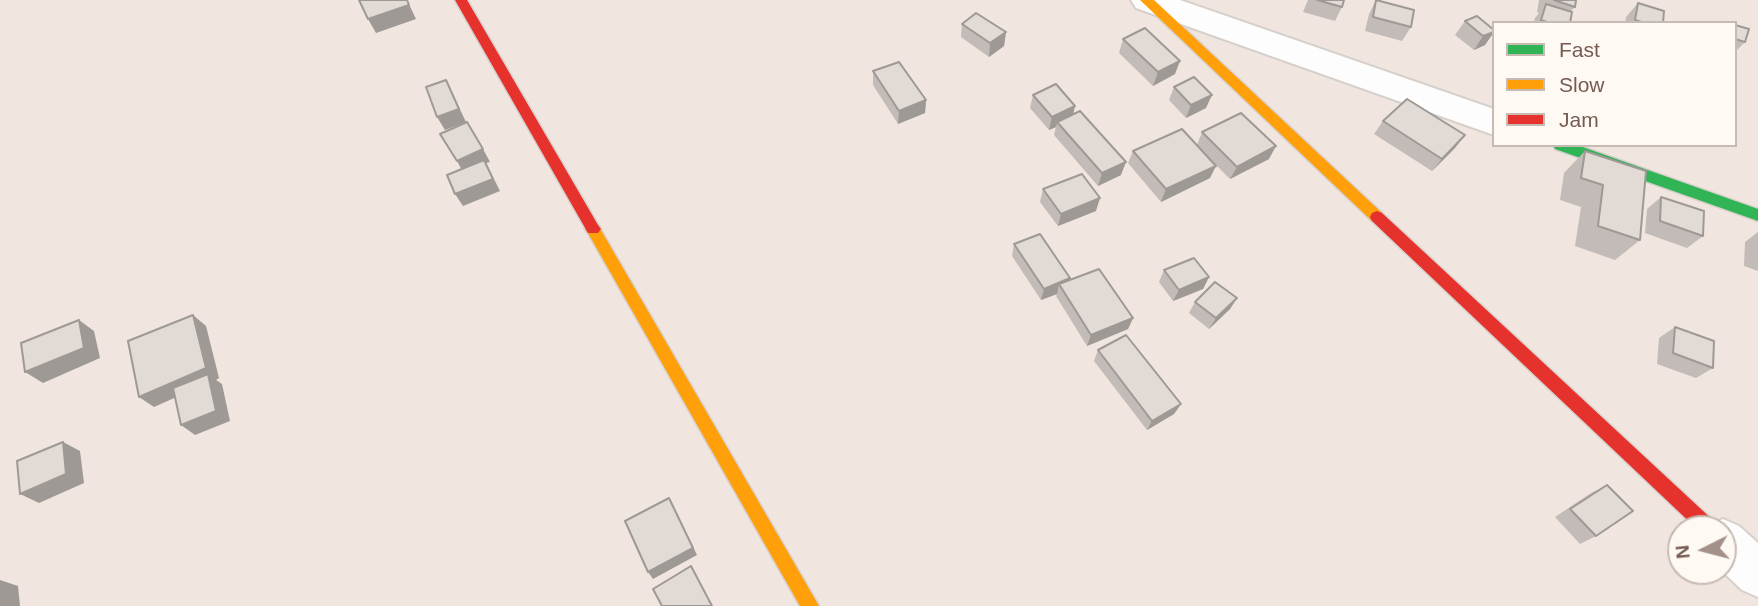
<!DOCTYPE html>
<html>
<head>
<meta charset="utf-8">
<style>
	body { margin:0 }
	#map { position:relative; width:1758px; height:606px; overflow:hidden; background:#f8f4f0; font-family:Helvetica,sans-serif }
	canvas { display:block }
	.legend { position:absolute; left:1492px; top:21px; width:245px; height:126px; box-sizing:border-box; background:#fef9f3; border:2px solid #c7bab2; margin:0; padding:9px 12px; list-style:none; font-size:21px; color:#755b51 }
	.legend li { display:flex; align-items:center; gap:14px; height:35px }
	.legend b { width:35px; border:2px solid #c7bab2 }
	.north { position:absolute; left:1667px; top:515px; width:70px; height:70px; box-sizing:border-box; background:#fef9f3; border:2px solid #c7bab2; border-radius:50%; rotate:264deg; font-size:19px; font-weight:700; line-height:28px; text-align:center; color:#755b51 }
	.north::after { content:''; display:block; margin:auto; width:24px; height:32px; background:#a39189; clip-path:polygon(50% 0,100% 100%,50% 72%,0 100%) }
</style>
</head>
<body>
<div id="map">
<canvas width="1758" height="606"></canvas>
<ul class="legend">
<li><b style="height:9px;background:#30b455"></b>Fast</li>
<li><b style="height:9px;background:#ff9f0a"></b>Slow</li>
<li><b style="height:9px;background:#e5322d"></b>Jam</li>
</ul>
<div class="north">N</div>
</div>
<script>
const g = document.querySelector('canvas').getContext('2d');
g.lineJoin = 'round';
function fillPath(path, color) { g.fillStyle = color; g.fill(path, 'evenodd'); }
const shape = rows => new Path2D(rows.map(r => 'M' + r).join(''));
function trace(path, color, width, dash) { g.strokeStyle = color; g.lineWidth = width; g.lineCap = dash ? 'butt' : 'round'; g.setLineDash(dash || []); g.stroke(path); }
fillPath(shape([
	[0,0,1758,0,1758,606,0,606],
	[1494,23,1735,23,1735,145,1494,145],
	[1681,529,1723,529,1723,571,1681,571]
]), '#f0e6df');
const street = shape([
	[1131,0,1180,0,1494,109,1494,135,1136,8,1131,0],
	[1723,519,1739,526,1758,543,1758,597,1742,590,1722,571,1723,529,1706,529,1707,526,1723,519]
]);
const fast = shape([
	[1553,145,1577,145,1758,209,1758,221,1555,149,1553,145]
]);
const slow = shape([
	[1140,0,1154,0,1382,213,1384,217,1382,221,1372,221,1140,0],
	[593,223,598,225,819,606,800,606,588,233,585,229,588,225,593,223]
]);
const jam = shape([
	[455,0,467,0,598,225,601,229,598,233,588,233,455,0],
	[1377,211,1382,213,1716,523,1719,529,1697,529,1372,221,1370,217,1372,213,1377,211]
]);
trace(street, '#d6d0cb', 4);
trace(fast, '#d8d0cc', 3);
trace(slow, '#d8d0cc', 3);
trace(jam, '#d8d0cc', 3);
fillPath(street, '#fefdfd');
fillPath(fast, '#30b455');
fillPath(slow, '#ff9f0a');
fillPath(jam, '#e5322d');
fillPath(shape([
	[1308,0,1344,0,1342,7,1335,21,1303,12],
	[1376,0,1411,27,1402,41,1365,31,1369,14],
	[1539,0,1576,0,1575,7,1571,11,1570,23,1534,23,1535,18,1539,13,1537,12],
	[1638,3,1663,23,1625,23,1626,17],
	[1465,21,1494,30,1485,45,1474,50,1455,35],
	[962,24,1006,32,1004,46,989,57,961,37],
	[1735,25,1745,42,1735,52],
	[1123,39,1175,74,1153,86,1119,53],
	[873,71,926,100,925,113,898,124,873,85],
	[1174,87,1206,108,1186,118,1169,100],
	[1033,95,1075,106,1073,115,1121,175,1098,186,1054,135,1056,127,1049,130,1030,108],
	[1383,121,1455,148,1432,171,1374,134],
	[1202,132,1269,159,1230,179,1206,155,1210,178,1161,202,1128,163,1133,151,1197,145],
	[1585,151,1640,240,1615,260,1575,246,1581,207,1560,200,1564,173],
	[1043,189,1096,211,1058,226,1040,202],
	[1661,197,1703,236,1687,248,1645,233,1647,209],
	[1758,232,1758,271,1744,266,1745,242],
	[1014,244,1070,278,1069,281,1133,318,1128,329,1087,346,1056,296,1057,294,1041,300,1012,256],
	[1164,270,1209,277,1203,289,1173,301,1159,282],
	[1237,298,1230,309,1209,329,1189,313,1195,302],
	[1675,327,1713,368,1696,378,1657,364,1659,338],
	[1098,350,1181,404,1174,414,1147,430,1094,361],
	[1607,485,1596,536,1580,544,1555,517,1591,493]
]), '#c2bbb7');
fillPath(shape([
	[407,0,416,19,376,33,368,19],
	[1006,32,1004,46,989,57,990,43],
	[1494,32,1485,45,1474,50,1483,36],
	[1180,61,1175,74,1153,86,1158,72],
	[446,80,466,122,445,130,437,117],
	[1212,95,1206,108,1186,118,1191,105],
	[926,100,925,113,898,124,899,111],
	[1075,106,1072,119,1057,122,1056,127,1049,130,1052,117],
	[1465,135,1455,148,1432,171,1442,159],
	[1276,146,1269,159,1230,179,1237,167],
	[483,149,490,162,486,163,500,191,463,206,455,194,464,174,457,161],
	[1126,162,1121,175,1098,186,1102,173],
	[1216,166,1210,178,1161,202,1166,189],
	[1100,198,1096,211,1058,226,1061,214],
	[1209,277,1203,289,1173,301,1179,290],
	[1070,278,1067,289,1059,284,1057,294,1041,300,1044,289],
	[1237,298,1230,309,1209,329,1216,318],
	[193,315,206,326,219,378,216,380,222,384,230,421,195,435,181,425,210,382,154,407,139,397],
	[1133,318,1128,329,1087,346,1091,335],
	[79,320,94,331,100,358,43,383,25,372],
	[1181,404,1174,414,1147,430,1152,421],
	[63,442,80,451,84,483,39,503,20,494],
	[669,498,697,555,653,579,648,572],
	[0,580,18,586,20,606,0,606]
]), '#9e9995');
const building = shape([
	[359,0,407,0,409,5,368,19,359,0],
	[1317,0,1344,0,1342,7,1317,0],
	[1376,0,1414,10,1411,27,1373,17,1376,0],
	[1554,0,1576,0,1575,7,1554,0],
	[1638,3,1664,11,1663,23,1645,23,1635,20,1638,3],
	[1546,4,1572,12,1570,23,1550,23,1541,20,1546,4],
	[976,13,1006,32,990,43,962,24,976,13],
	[1477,16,1494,30,1494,32,1483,36,1465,21,1477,16],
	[1735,25,1749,29,1745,42,1735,39,1735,25],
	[1145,28,1180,61,1158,72,1123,39,1145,28],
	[899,62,926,100,899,111,873,71,899,62],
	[1194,77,1212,95,1191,105,1174,87,1194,77],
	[446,80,459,109,437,117,426,87,446,80],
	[1056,84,1075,106,1052,117,1033,95,1056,84],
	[1407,99,1465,135,1442,159,1383,121,1407,99],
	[1080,111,1126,162,1102,173,1057,122,1080,111],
	[1241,113,1276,146,1237,167,1202,132,1241,113],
	[467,122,483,149,457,161,440,134,467,122],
	[1182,129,1216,166,1166,189,1133,151,1182,129],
	[1585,151,1646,171,1640,240,1598,226,1603,185,1581,178,1585,151],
	[484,160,493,179,455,194,447,175,484,160],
	[1082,174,1100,198,1061,214,1043,189,1082,174],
	[1661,197,1704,211,1703,236,1660,221,1661,197],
	[1040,234,1070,278,1044,289,1014,244,1040,234],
	[1194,258,1209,277,1179,290,1164,270,1194,258],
	[1099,269,1133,318,1091,335,1059,284,1099,269],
	[1215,282,1237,298,1216,318,1195,302,1215,282],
	[193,315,206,368,139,397,128,341,193,315],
	[79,320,84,348,25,372,21,343,79,320],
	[1675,327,1714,341,1713,368,1673,353,1675,327],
	[1126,335,1181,404,1152,421,1098,350,1126,335],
	[208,374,216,411,181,425,173,388,208,374],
	[63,442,66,474,20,494,17,461,63,442],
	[1607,485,1633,511,1596,536,1570,509,1607,485],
	[669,498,693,548,648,572,625,521,669,498],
	[691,566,712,606,662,606,653,589,691,566]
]);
fillPath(building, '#e2dad5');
trace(building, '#9e9995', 2);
</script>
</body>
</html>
